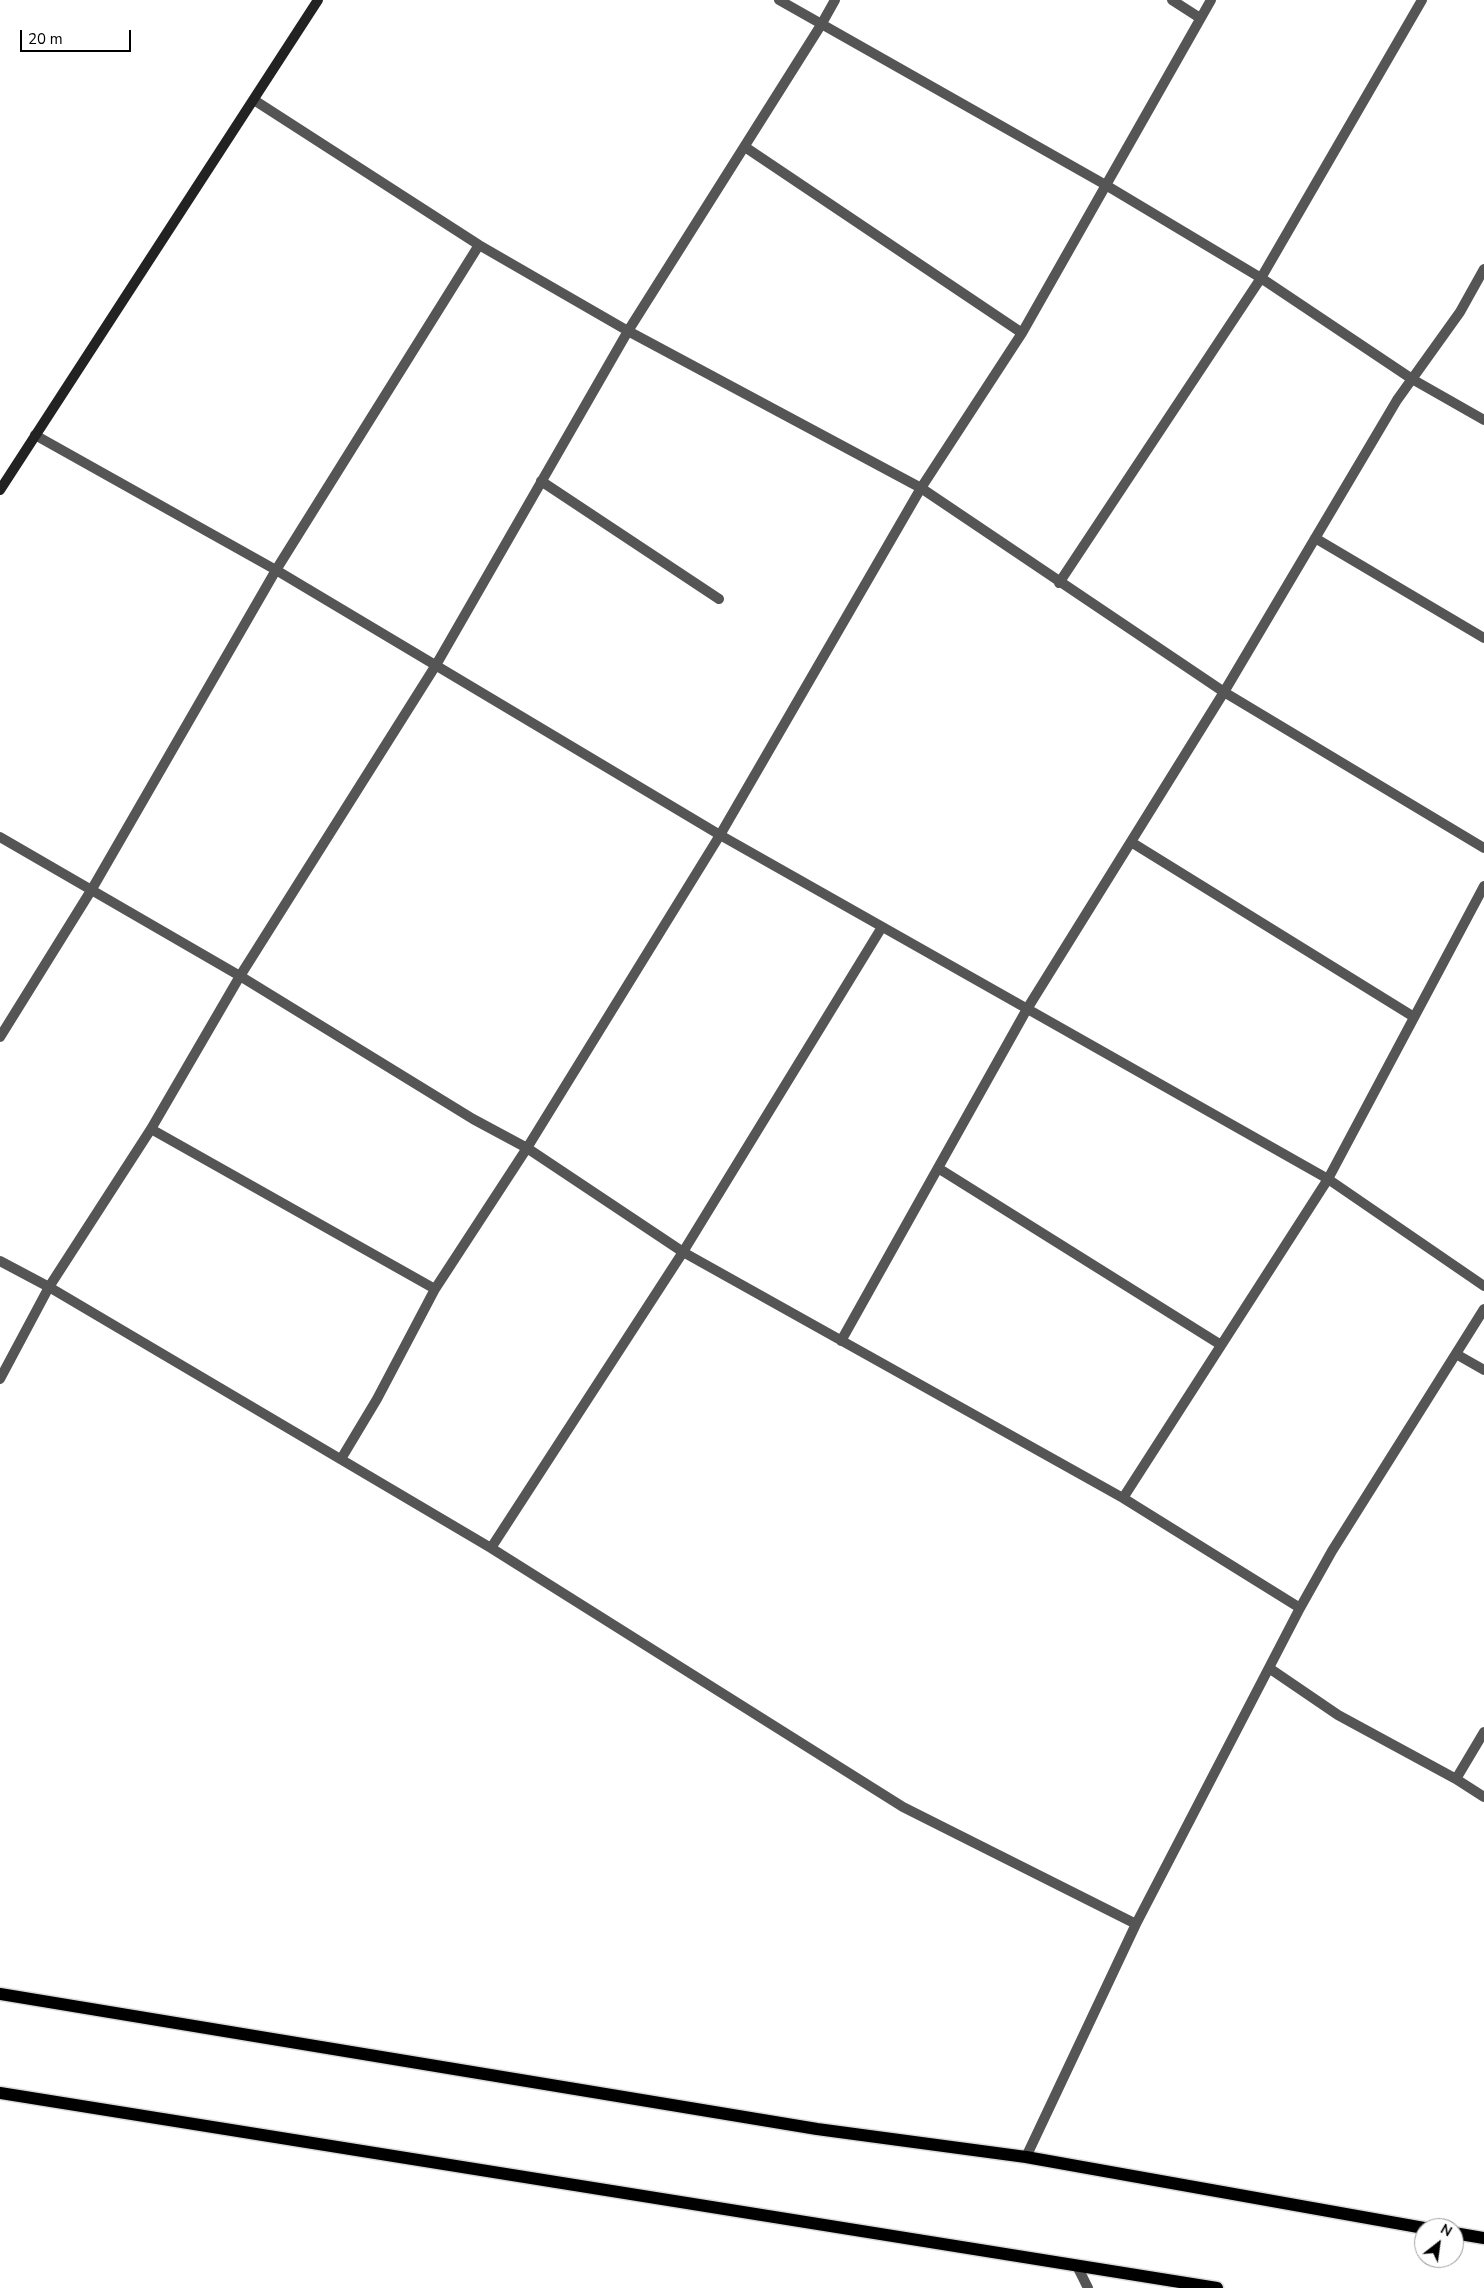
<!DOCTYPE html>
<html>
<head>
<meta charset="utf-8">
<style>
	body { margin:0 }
	#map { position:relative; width:1484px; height:2288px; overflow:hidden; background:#fff; font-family:"Nunito Sans",sans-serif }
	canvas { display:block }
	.north { position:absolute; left:1414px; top:2218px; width:50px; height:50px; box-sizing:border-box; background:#fff; border:1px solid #999; border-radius:50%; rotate:30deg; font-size:14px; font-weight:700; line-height:20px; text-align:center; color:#000 }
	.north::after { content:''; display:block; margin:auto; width:18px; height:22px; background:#000; clip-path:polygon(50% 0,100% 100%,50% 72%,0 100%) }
	.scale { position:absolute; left:20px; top:30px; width:111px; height:22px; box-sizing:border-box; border:2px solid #000; border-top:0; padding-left:6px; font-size:15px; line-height:18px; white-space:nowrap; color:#000; -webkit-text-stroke:4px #fff; paint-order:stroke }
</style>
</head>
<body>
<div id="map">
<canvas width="1484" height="2288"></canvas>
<div class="north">N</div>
<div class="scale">20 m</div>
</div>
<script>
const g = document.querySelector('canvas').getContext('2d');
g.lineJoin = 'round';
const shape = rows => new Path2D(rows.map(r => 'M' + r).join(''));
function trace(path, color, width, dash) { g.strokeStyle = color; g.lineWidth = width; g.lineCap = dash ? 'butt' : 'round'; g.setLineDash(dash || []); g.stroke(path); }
const primary = shape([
	[0,1994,817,2129,1026,2157,1424,2228],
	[0,2093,1217,2288],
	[1454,2233,1484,2238]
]);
trace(primary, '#dbdbdb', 15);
trace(shape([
	[1077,2266,1088,2288]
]), '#555', 10);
trace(shape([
	[779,0,1104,184,1261,278,1412,379,1484,420],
	[1172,0,1200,18],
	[254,100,479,245,628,331,921,488,1224,692,1484,848],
	[745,147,1022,333],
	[35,435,276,570,720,835,1328,1179,1484,1286],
	[541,481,719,599],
	[1315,538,1484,638],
	[1059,583,1261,278,1422,0],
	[0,837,240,976,473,1119,527,1148,683,1252,1123,1498,1300,1608],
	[1131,842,1414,1017],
	[0,1037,92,889,276,570,479,245],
	[151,1129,435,1289],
	[938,1168,1221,1345],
	[0,1261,49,1287,491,1548,683,1252,882,927],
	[841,1341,1027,1009,1224,692,1397,400,1460,312,1484,269],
	[1456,1354,1484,1370],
	[0,1379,49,1287,151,1129,240,976,436,665,628,331,821,25,835,0],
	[341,1459,377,1399,435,1289,527,1148,720,835,921,488,1022,333,1211,0],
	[1123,1498,1328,1179,1484,886],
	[491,1548,903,1807,1136,1924],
	[1269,1668,1338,1715,1456,1779,1484,1797],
	[1456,1779,1484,1732],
	[1026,2157,1136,1924,1300,1608,1332,1551,1484,1309]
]), '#555', 10);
trace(shape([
	[0,490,318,0]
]), '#222', 10);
trace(primary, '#000', 12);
</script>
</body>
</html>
